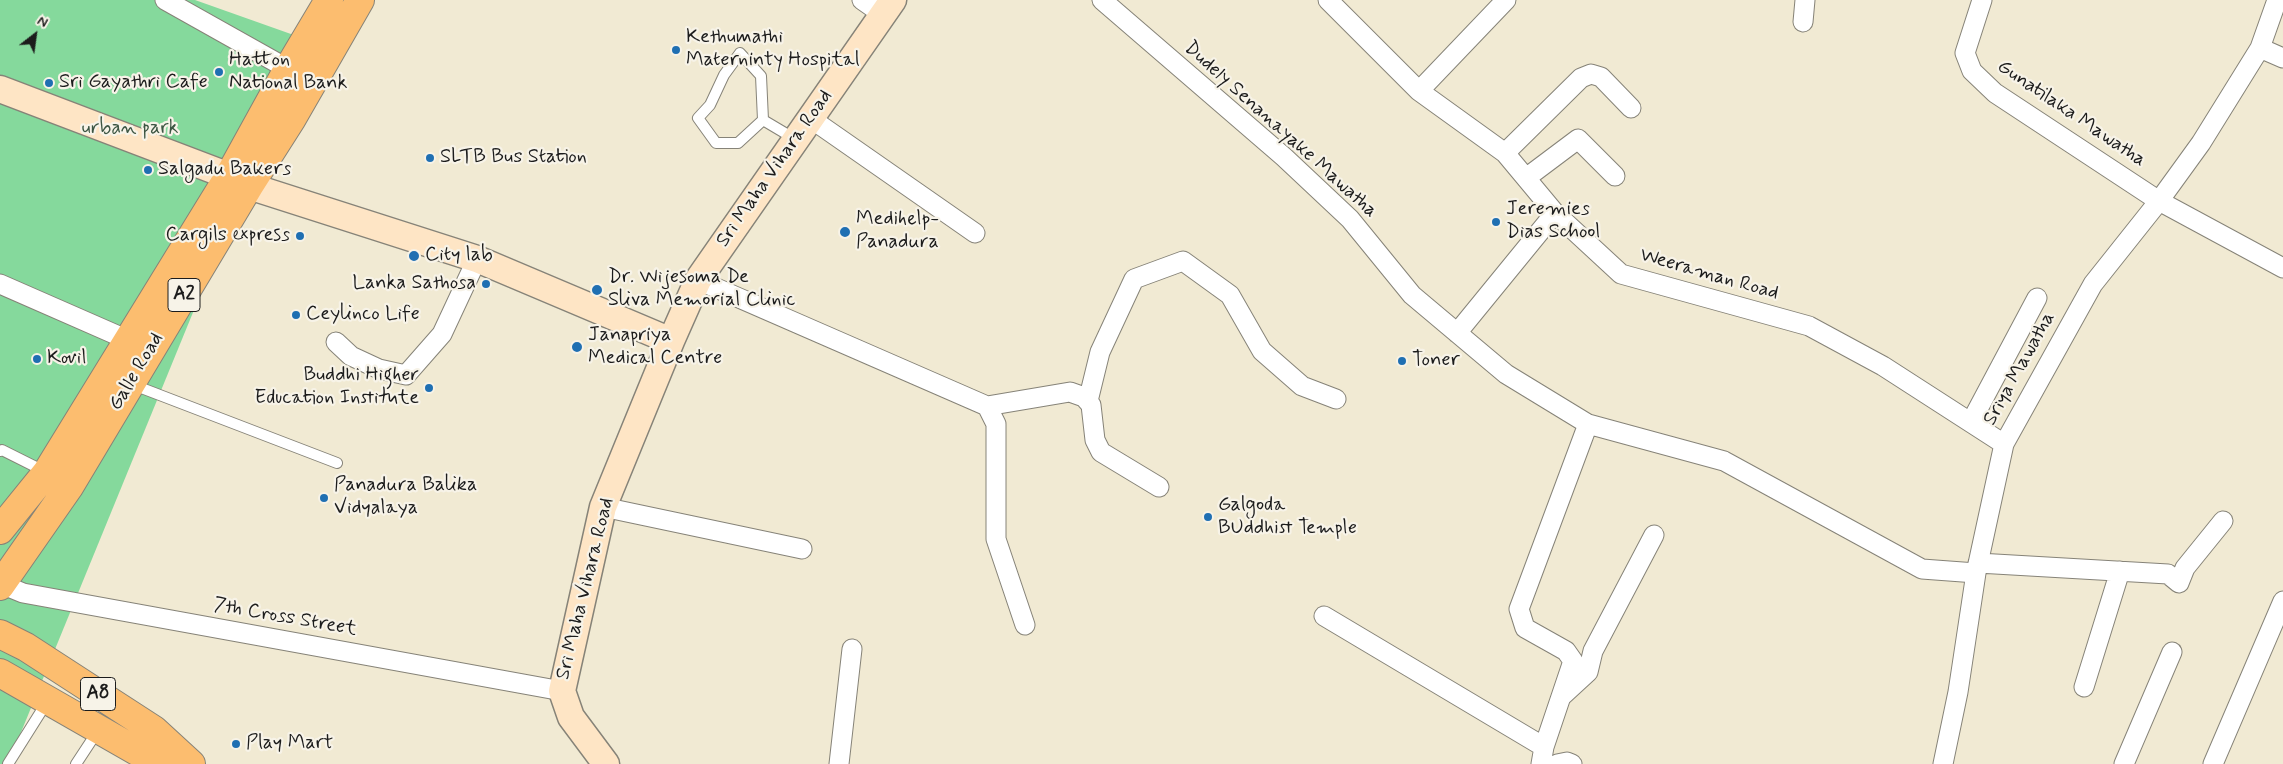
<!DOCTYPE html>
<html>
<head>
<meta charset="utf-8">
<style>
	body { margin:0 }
	#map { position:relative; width:2283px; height:764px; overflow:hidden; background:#f1ead3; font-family:Mynerve,sans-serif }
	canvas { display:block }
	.north { position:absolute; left:10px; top:10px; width:50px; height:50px; -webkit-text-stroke:4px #f7f3e8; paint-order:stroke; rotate:30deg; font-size:14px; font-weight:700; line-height:20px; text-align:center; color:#1c1c1c }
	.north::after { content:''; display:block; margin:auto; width:18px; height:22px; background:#1c1c1c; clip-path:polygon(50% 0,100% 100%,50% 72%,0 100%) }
</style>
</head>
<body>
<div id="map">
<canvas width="2283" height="764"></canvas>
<div class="north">N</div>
</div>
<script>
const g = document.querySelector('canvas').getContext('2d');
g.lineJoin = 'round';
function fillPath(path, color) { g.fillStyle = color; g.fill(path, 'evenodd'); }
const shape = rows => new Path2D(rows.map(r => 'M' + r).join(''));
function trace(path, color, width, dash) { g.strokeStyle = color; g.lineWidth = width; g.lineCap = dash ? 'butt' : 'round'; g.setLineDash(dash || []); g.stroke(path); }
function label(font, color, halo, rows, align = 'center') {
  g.font = font + ' Mynerve,sans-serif'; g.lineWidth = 4.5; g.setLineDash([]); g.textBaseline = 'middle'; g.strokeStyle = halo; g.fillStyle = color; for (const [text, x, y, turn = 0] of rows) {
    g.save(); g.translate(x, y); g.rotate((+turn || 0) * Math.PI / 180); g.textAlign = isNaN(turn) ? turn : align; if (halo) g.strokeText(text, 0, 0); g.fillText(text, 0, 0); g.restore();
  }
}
fillPath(shape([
	[0,0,195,0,305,39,8,764,0,764]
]), '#85d99c');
const lane = shape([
	[763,120,761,76,740,53,724,75,710,105,698,118,716,143,738,143,763,120,795,139],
	[131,384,337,463],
	[0,451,2,450,46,472],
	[8,764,47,702],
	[76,764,99,729]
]);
const street = shape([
	[165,0,288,69],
	[862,0,882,14],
	[1102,0,1284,157,1350,219,1412,295,1506,374,1588,424,1724,461,1922,569,1976,573],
	[1328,0,1419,91,1505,153,1555,213,1621,274,1809,326,1883,366,2004,444],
	[1982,0,1965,53,1972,71,1995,93,2159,201,2283,268],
	[1803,22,1805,0],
	[2260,48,2283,58],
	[1419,91,1506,0],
	[810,118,975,233],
	[1505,153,1581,78,1591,74,1601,77,1631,108],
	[1526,178,1578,139,1615,176],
	[698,280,987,406,996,424,996,539,1025,625],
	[0,284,128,340],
	[1457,333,1555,213],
	[336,342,351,356,379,369,406,375,442,334,477,259],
	[1088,401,1100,352,1134,279,1183,261,1230,295,1262,351,1302,386,1336,399],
	[987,406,1070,392,1084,397,1091,405,1095,440,1101,452,1159,487],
	[1971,422,2037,298],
	[603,507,802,549],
	[1978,563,2168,574,2179,583,2185,568,2223,521],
	[1,584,23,593,562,691],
	[1324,616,1544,747],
	[2084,687,2120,571],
	[1563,695,1588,672,1593,651,1654,535],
	[839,764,852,649],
	[1541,764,1544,747,1573,661,1566,651,1525,628,1519,609,1588,424],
	[1557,764,1567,762,1572,764],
	[1943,764,1958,692,1976,573,2004,444,2093,284,2159,201,2201,143,2260,48,2277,0],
	[2124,764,2172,652],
	[2213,764,2283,601]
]);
const secondary = shape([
	[0,89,229,176],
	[249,186,477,259,671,341],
	[606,764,571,717,562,691,603,507,671,341,698,280,893,0]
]);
const highway = shape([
	[0,530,47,472,229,176,288,69,329,0],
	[0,586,69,487,249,186,291,120,360,0],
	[0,634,26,647,154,730,191,764],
	[0,673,147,757,189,763]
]);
trace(lane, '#868378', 12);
trace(street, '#868378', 21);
trace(secondary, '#868378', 29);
trace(highway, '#868378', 30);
trace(lane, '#fff', 10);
trace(street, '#fff', 19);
trace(secondary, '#fee5c5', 26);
trace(highway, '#fcbd6f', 28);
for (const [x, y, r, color] of [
	[676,50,5,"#1f6fb2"],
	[219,72,5,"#1f6fb2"],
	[49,83,5,"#1f6fb2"],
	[430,158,5,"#1f6fb2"],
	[148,170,5,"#1f6fb2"],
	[1496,222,5,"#1f6fb2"],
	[845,232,6,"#1f6fb2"],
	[300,236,5,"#1f6fb2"],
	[414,256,6,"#1f6fb2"],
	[486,284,5,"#1f6fb2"],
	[597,290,6,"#1f6fb2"],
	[296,315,5,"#1f6fb2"],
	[577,347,6,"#1f6fb2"],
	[37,359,5,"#1f6fb2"],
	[1402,361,5,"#1f6fb2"],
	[429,388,5,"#1f6fb2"],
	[324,498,5,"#1f6fb2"],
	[1208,517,5,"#1f6fb2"],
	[236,744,5,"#1f6fb2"]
]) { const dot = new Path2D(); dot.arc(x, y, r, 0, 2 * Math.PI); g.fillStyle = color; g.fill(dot); trace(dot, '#f7f3e8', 2); }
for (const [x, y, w] of [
	[184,295,32],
	[98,694,35]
]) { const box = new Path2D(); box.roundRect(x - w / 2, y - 16.5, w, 33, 4); g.fillStyle = '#f7f3e8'; g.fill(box); trace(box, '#1c1c1c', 1); }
label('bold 19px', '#1c1c1c', null, [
	["A2",184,295],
	["A8",98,694]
]);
label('20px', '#1c1c1c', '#f7f3e8', [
	["Kethumathi",686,38],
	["Materninty Hospital",686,61],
	["Hatton",229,61],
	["National Bank",229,84],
	["Sri Gayathri Cafe",59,83],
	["SLTB Bus Station",440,158],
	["Salgadu Bakers",158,170],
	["Jeremies",1506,210],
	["Dias School",1506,233],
	["Medihelp-",856,220],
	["Panadura",856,243],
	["Cargils express",290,236,"right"],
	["City lab",425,256],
	["Dr. Wijesoma De",608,278],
	["Sliva Memorial Clinic",608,301],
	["Lanka Sathosa",476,284,"right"],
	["Ceylinco Life",306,315],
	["Janapriya",588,336],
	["Medical Centre",588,359],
	["Kovil",47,359],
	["Toner",1412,361],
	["Buddhi Higher",419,376,"right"],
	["Education Institute",419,399,"right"],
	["Panadura Balika",334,486],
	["Vidyalaya",334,509],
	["Galgoda",1218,506],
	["BUddhist Temple",1218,529],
	["Play Mart",246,744]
], 'left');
label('20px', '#1c1c1c', '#f7f3e8', [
	["Gunatilaka Mawatha",2071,114,34],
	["Dudely Senanayake Mawatha",1280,130,42],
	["Sri Maha Vihara Road",775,169,-55],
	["Weeraman Road",1709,275,16],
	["Sriya Mawatha",2020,369,-61],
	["Galle Road",137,372,-59],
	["Sri Maha Vihara Road",586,589,-76],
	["7th Cross Street",285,618,10]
]);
label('20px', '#3c5542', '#f7f3e8', [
	["urban park",130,129]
]);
</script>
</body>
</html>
